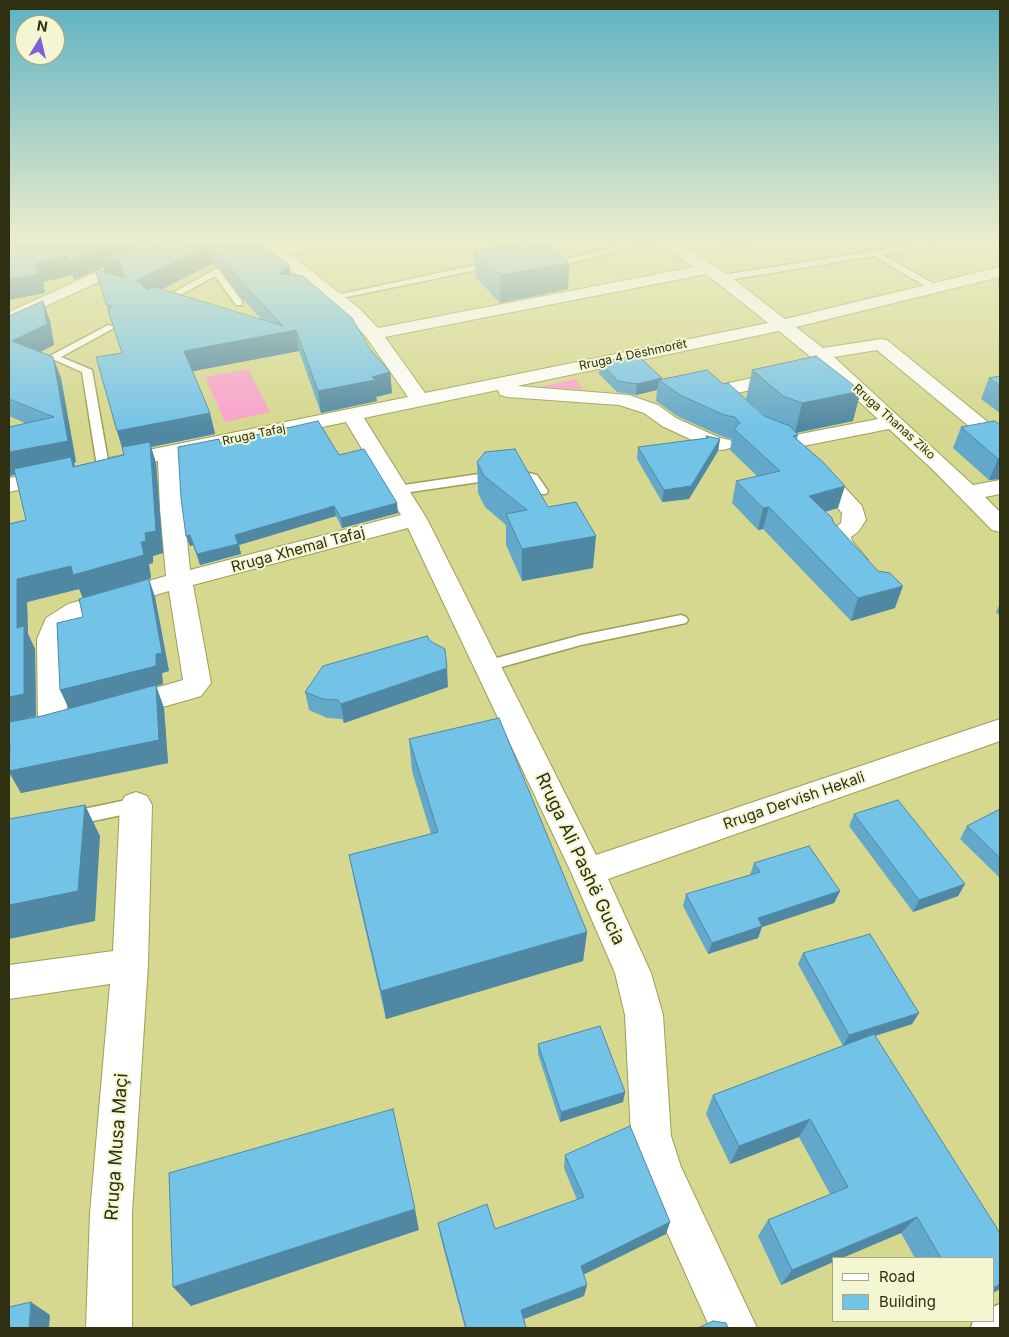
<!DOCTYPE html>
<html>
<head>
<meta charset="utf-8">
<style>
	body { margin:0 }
	#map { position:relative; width:1009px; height:1337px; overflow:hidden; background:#d5d88e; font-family:Inter,sans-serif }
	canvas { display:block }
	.frame { position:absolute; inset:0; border:10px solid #2f3012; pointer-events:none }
	.legend { position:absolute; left:832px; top:1257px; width:162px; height:65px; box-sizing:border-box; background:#f4f6d2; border:1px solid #a5a785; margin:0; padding:6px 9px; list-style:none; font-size:15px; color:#2f3012 }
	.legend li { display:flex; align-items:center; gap:10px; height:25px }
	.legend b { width:25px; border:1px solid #a5a785 }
	.north { position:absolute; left:15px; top:15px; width:50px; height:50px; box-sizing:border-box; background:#f4f6d2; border:1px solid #a5a785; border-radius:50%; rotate:9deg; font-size:14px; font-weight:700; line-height:20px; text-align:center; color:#2f3012 }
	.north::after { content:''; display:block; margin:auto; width:18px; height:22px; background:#7d61dc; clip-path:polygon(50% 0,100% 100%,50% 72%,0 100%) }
</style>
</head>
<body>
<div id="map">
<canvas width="1009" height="1337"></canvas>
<div class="frame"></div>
<ul class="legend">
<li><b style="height:6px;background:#fff"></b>Road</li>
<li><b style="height:14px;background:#73c3e9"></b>Building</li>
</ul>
<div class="north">N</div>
</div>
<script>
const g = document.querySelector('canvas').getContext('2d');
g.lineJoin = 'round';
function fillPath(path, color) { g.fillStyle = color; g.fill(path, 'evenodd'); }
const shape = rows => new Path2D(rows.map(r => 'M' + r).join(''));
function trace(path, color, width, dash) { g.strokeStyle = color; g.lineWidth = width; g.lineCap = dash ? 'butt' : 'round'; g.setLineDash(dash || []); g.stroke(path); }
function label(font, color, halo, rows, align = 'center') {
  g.font = font + ' Inter,sans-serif'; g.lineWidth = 4; g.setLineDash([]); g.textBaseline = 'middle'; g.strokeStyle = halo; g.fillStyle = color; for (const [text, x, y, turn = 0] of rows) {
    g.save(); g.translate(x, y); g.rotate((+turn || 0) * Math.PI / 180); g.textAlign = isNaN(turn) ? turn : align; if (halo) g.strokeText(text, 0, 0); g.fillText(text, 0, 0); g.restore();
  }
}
fillPath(shape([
	[248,369,270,412,225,422,205,377],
	[575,379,584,389,535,388]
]), '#faa0cb');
const service = shape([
	[641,241,654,241,564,265,547,253,554,251,565,259,641,241],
	[916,241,926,241,932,245,883,255,938,286,938,290,932,290,874,256,722,281,718,278,722,275,919,244,916,241],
	[494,261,498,264,497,266,337,299,332,296,494,261],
	[216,269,219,270,242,301,242,305,236,305,215,276,162,305,154,303,216,269],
	[108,325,116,327,61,357,92,370,109,466,103,470,97,466,82,372,48,357,108,325],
	[513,469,537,475,548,491,546,494,538,494,529,481,513,477,397,494,391,490,397,486,513,469],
	[681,615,686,617,688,620,686,623,581,645,487,671,482,670,480,666,482,662,581,635,681,615],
	[136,798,142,800,145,805,142,810,136,812,69,826,63,824,60,819,63,814,69,812,136,798],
	[1000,1304,1000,1328,971,1328,973,1321,993,1321,993,1307,1000,1304]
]);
const minor = shape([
	[257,241,274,241,281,246,309,241,339,241,337,244,290,254,360,309,378,328,694,267,659,241,676,241,728,275,785,319,1000,267,1000,277,796,327,823,348,881,339,887,340,1000,432,1000,448,993,446,877,350,834,357,973,485,1000,480,1000,494,985,497,1000,512,1000,532,992,530,932,469,889,429,793,448,761,436,715,394,712,390,715,386,776,373,783,375,786,379,783,383,737,393,775,428,795,435,878,419,812,358,779,331,517,386,629,395,658,405,676,418,720,438,730,440,734,444,730,448,723,450,711,449,662,426,644,413,619,405,507,397,500,395,498,390,364,418,427,519,596,855,1000,719,1000,741,608,879,651,973,663,1015,671,1136,681,1167,757,1328,710,1328,647,1188,631,1136,625,1015,615,973,571,872,408,528,193,585,211,683,201,696,191,699,124,718,114,714,110,707,114,700,183,680,169,591,86,616,74,622,67,628,63,639,68,726,63,734,53,737,43,734,38,726,37,639,46,618,68,604,166,576,160,509,158,461,117,470,109,468,106,463,109,458,408,397,367,338,348,317,257,241],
	[706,274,768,323,425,393,385,337,706,274],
	[346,422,401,515,190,570,179,457,346,422],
	[815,462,823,464,862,506,866,520,858,532,851,537,852,541,868,560,865,565,856,568,847,565,828,543,827,535,841,523,842,513,804,469,807,464,815,462],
	[53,469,61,471,64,476,61,481,9,492,9,478,53,469],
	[136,792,147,796,152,805,148,965,132,1213,132,1328,86,1328,90,1213,110,984,9,999,9,965,113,951,120,805,125,796,136,792]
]);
const secondary = shape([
	[164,241,184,241,181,244,9,323,9,312,164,241]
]);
trace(service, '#9d9f56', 3);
trace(minor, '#9d9f56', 2);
trace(secondary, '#9d9f56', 2);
fillPath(service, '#fff');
fillPath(minor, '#fff');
fillPath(secondary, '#fff');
fillPath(shape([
	[9,241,256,241,290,275,370,349,390,372,392,393,376,397,377,401,321,413,299,351,192,371,210,413,215,434,151,447,156,463,163,553,153,556,153,563,149,564,151,578,83,598,79,589,27,602,28,634,35,649,36,716,19,720,42,716,91,703,83,617,155,597,169,671,162,673,163,684,156,686,164,708,168,763,21,793,9,772,9,524,26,520,25,423,9,416,9,316,50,321,54,345,40,352,61,378,76,462,74,463,75,466,124,455,117,431,122,353,95,270,74,280,73,275,43,282,45,293,9,300],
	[212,264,220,269,241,297,262,320,162,289],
	[103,267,105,272,97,270],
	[716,241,762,241,723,247],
	[873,241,916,241,915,243,889,247],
	[474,251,569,263,568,289,500,303,475,277],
	[1000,275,1000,285,997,284],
	[600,362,661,379,723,384,765,416,746,399,752,370,853,421,796,433,798,435,797,439,838,508,825,512,895,608,851,621,763,529,758,530,732,503,736,481,757,476,730,450,732,439,731,439,721,436,677,416,656,401,657,390,636,395,617,392,599,374],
	[1000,376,1000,413,981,399,989,378],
	[1000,424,1000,479,989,480,953,448,961,427],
	[706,436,720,439,718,451,689,499,662,502,637,459,638,447,706,438],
	[220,443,339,455,398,513,342,528,336,516,239,545,241,554,200,565,193,545,190,546],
	[477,462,548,507,593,568,522,581,506,545,506,525,485,507,478,493],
	[1000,603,1000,616,996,612],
	[448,687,344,723,342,719,327,718,309,710,305,692],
	[409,739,587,932,583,961,386,1019,355,885,349,855,431,834,412,771],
	[1000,809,1000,878,960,839,967,826],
	[854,814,965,884,958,896,913,912,849,826],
	[754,863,840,891,834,903,762,927,758,938,708,954,683,906,686,894,750,875],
	[803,953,919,1013,912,1024,875,1036,993,1258,915,1258,901,1233,842,1258,833,1258,833,1262,781,1285,758,1236,768,1220,830,1194,799,1137,730,1164,706,1114,713,1095,851,1043,843,1046,798,964],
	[538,1044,625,1092,623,1102,560,1122,538,1054],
	[565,1155,670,1222,666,1234,583,1275,587,1285,584,1296,524,1319,526,1328,465,1328,440,1235,438,1223,495,1229,577,1200,564,1168]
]), '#63a8c8');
fillPath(shape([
	[114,241,160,241,119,260,123,277,107,280,103,267,74,280,73,275,43,282,45,293,9,300,9,279,36,263],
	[724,241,762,241,723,247],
	[891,241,916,241,915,243,889,247],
	[932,241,941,241,932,243],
	[208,245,212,264,147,297,135,281],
	[569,263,568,289,500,303,500,275],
	[289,265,292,284,279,274],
	[43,301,50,321,54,345,20,362,12,341],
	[296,330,299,351,189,372,184,351],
	[53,357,61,378,76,462,74,463,79,479,73,467,72,463,9,476,9,452,68,441],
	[390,372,392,393,376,397,377,401,321,413,318,391],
	[662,378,661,382,659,380,657,390,636,395,637,384],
	[861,391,853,421,795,433,802,403],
	[210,413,215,434,151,447,156,463,163,553,153,556,153,563,149,564,151,578,83,598,79,589,27,602,28,634,35,649,36,716,9,723,9,697,17,628,17,579,71,566,75,575,124,453,117,431],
	[720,439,718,451,689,499,662,502,664,490],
	[1000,458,1000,479,989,480,998,459],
	[845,486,838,508,803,518,809,496],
	[397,503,398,513,342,528,341,518],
	[334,506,336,516,239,545,241,554,200,565,197,554,235,535],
	[769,507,763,529,758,530,763,508],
	[190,535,193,545,190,546,186,536],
	[596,536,593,568,522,581,522,549],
	[149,579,155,597,169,671,162,673,163,684,156,686,164,708,168,763,21,793,9,772,9,746,69,709,60,690],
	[903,586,895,608,851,621,858,598],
	[447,668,448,687,344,723,341,704],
	[85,805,100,836,95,921,9,939,9,905],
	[965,884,958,896,913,912,919,900],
	[840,891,834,903,762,927,758,938,708,954,712,943,758,918],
	[587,932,583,961,386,1019,381,991],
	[919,1013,912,1024,843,1046,849,1035],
	[625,1092,623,1102,560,1122,561,1112],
	[810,1119,799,1137,730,1164,739,1146],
	[415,1209,419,1230,191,1306,173,1287],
	[917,1217,901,1233,842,1258,833,1258,833,1262,781,1285,792,1270],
	[670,1222,666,1234,578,1277,581,1266],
	[1000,1284,1000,1289,993,1293,993,1288],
	[587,1285,584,1296,521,1320,521,1310],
	[31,1302,50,1315,49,1328,29,1328]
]), '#5088a3');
const building = shape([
	[9,241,114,241,68,261,67,256,36,263,38,274,9,279,9,241],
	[147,241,256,241,289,265,279,274,303,276,352,318,370,349,390,372,372,377,375,380,318,391,296,330,184,351,210,413,117,431,96,357,122,353,108,310,112,306,106,304,95,269,125,278,118,258,102,261,147,241],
	[208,245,217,250,237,277,283,326,155,287,148,290,142,286,143,284,135,281,208,245],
	[533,241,543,241,569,263,500,275,474,251,533,241],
	[43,301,47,324,12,341,53,357,68,441,9,452,9,427,54,417,9,399,9,316,43,301],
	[637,355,662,378,637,384,618,381,600,362,637,355],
	[816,356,861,391,802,403,783,396,752,370,816,356],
	[707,370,723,384,728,383,764,416,790,426,798,435,793,436,823,462,845,486,809,496,832,518,833,522,878,571,890,573,903,586,858,598,769,507,763,508,736,481,780,471,734,429,740,423,735,417,724,415,680,395,659,380,707,370],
	[1000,376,1000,386,989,378,1000,376],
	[318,421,339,455,364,449,397,503,341,518,334,506,235,535,238,544,197,554,190,535,186,536,181,498,178,447,219,439,220,443,318,421],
	[994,421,1000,424,1000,458,998,459,961,427,994,421],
	[706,436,720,439,691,486,664,490,638,447,708,438,706,436],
	[150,442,156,531,145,533,146,541,141,542,144,555,73,575,71,566,17,579,17,628,24,626,24,694,9,697,9,524,26,520,14,469,71,457,73,467,124,455,122,447,150,442],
	[515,449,548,507,576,502,596,536,522,549,506,514,527,510,484,476,477,462,485,452,515,449],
	[149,579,162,653,156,654,156,666,60,690,57,623,83,617,79,599,149,579],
	[427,636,430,641,445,649,447,668,341,704,338,700,323,699,305,692,323,666,427,636],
	[156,685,159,740,9,771,10,746,9,746,9,722,42,716,156,685],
	[499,718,587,932,381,991,349,855,438,832,409,739,499,718],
	[898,800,965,884,919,900,854,814,898,800],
	[85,805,78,891,9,905,9,819,85,805],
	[1000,809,1000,858,967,826,1000,809],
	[809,846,840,891,758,918,762,926,712,943,686,894,760,872,754,863,809,846],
	[870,934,919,1013,849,1035,803,953,870,934],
	[600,1026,625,1092,561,1112,538,1044,600,1026],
	[874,1034,1000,1233,1000,1284,993,1288,993,1258,941,1258,917,1217,792,1270,768,1220,848,1187,810,1119,739,1146,713,1095,874,1034],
	[393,1109,415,1209,173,1287,169,1173,393,1109],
	[630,1126,670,1222,581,1266,587,1285,521,1310,526,1328,466,1328,438,1223,487,1204,495,1229,584,1197,565,1155,630,1126],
	[31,1302,29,1328,9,1328,9,1307,31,1302],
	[713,1321,726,1323,728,1328,698,1328,713,1321]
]);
fillPath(building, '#73c3e9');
trace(building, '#5088a3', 1);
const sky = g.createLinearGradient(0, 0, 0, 428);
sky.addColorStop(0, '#5cb1c2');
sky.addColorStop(0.56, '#ecedcc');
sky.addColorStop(1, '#ecedcc00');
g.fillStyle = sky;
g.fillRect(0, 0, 1009, 428);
label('12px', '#2f3012', '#f4f6d2', [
	["Rruga 4 Dëshmorët",633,355,-12],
	["Rruga Thanas Ziko",894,422,42],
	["Rruga Tafaj",254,435,-12]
]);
label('15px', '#2f3012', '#f4f6d2', [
	["Rruga Xhemal Tafaj",298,550,-15],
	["Rruga Dervish Hekali",794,801,-19]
]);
label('18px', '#2f3012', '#f4f6d2', [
	["Rruga Ali Pashë Gucia",580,859,65],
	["Rruga Musa Maçi",117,1147,-86]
]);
</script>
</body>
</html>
